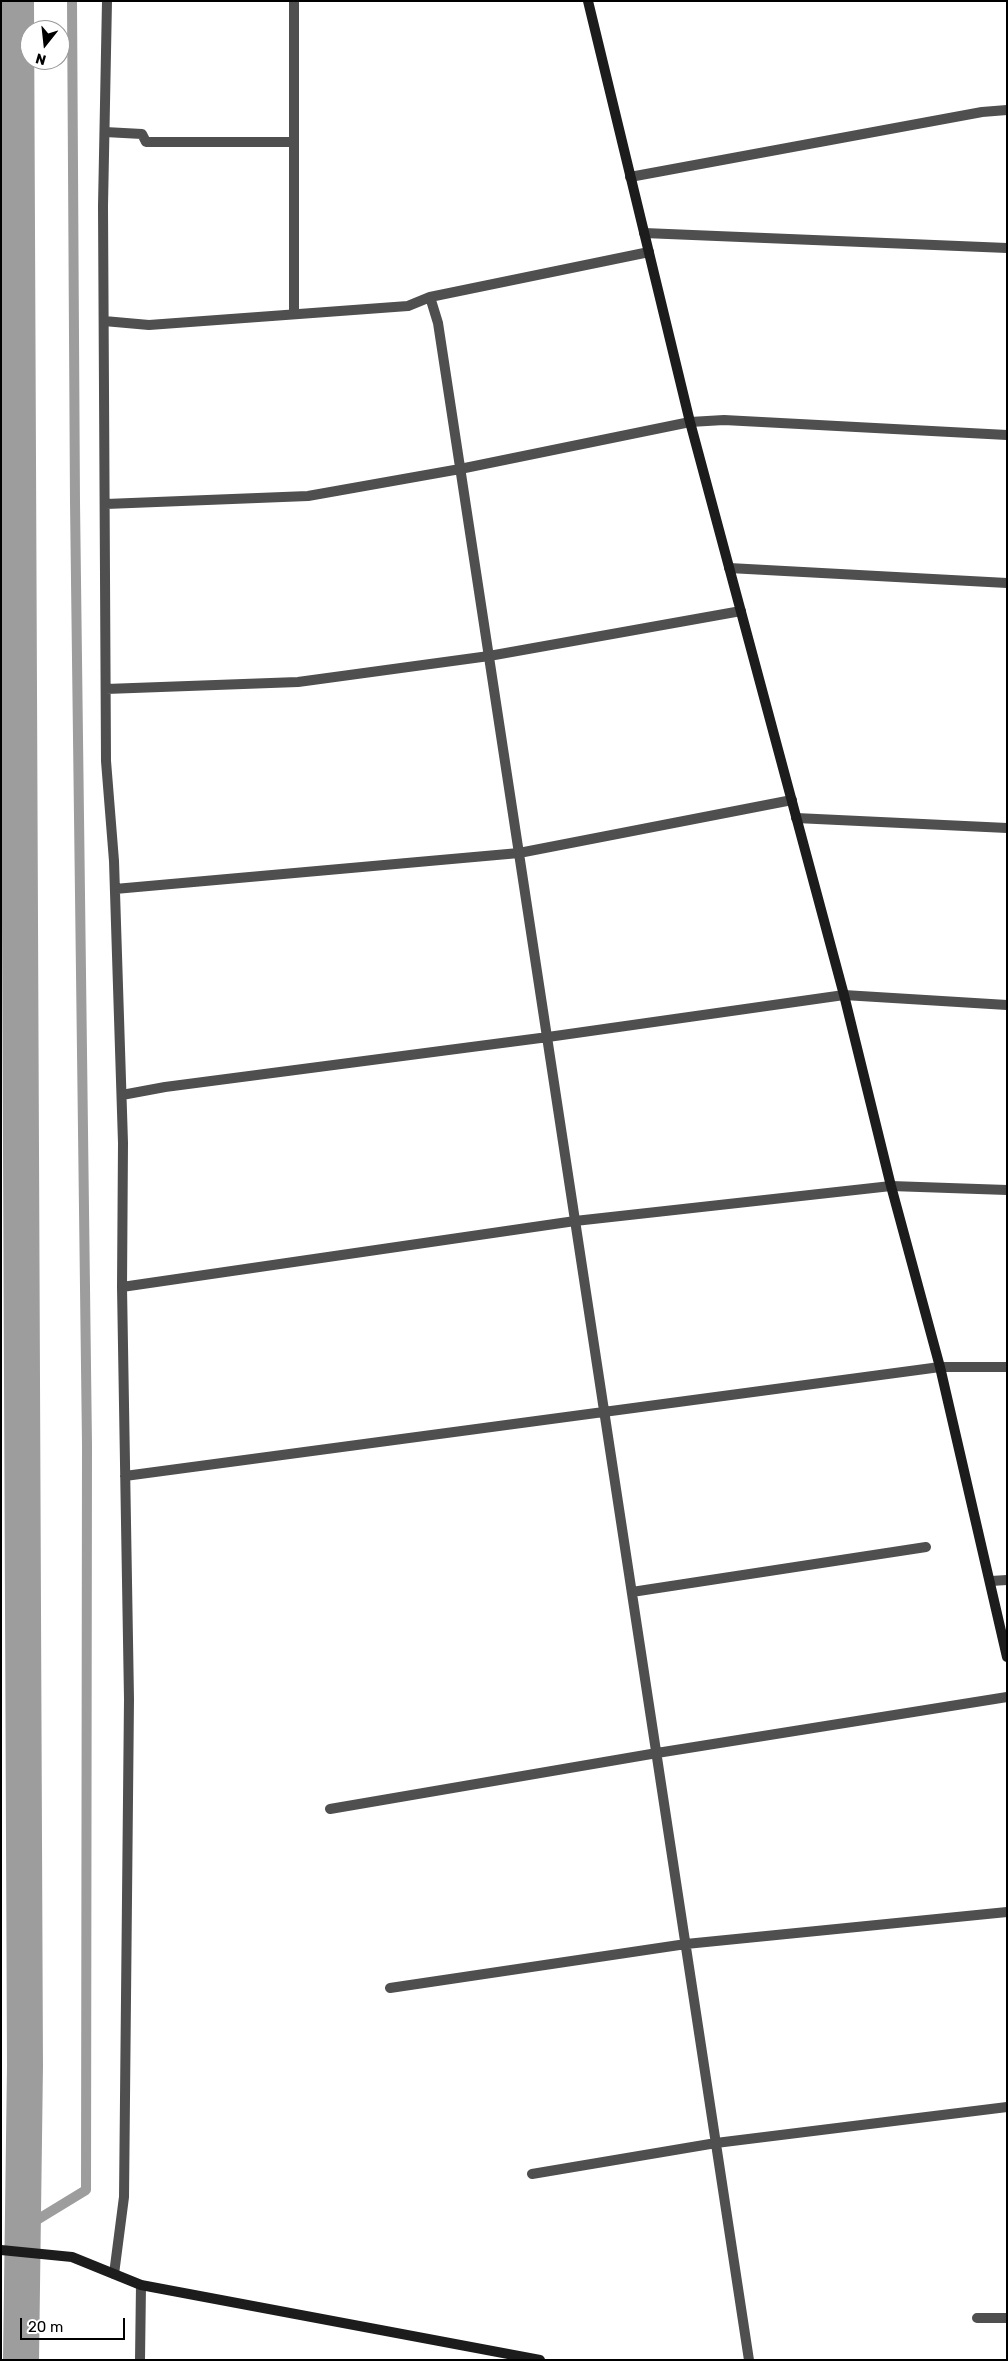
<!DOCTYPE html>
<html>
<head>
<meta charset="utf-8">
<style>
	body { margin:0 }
	#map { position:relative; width:1008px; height:2361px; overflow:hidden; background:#fff; font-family:Rubik,sans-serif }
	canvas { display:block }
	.frame { position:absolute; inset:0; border:2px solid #000; pointer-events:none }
	.north { position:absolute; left:20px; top:20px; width:50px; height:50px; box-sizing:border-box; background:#fff; border:1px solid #999; border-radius:50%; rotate:196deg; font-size:14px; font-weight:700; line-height:20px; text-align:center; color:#000 }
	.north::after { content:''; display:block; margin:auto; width:18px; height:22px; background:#000; clip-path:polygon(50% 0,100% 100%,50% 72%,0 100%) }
	.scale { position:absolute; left:20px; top:2318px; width:105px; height:22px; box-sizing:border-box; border:2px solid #000; border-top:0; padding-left:6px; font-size:15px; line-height:18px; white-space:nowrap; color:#000; -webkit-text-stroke:4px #fff; paint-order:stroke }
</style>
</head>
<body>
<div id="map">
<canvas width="1008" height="2361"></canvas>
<div class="frame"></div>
<div class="north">N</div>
<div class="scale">20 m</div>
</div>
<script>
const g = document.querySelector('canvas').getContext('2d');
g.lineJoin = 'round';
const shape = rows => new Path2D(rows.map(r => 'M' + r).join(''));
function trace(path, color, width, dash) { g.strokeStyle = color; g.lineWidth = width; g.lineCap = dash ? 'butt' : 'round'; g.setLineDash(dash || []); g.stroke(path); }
trace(shape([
	[22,2229,86,2190,87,1444,75,502,72,1]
]), '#9d9d9d', 10);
trace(shape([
	[16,1,25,2065,21,2360]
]), '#9d9d9d', 36);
trace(shape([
	[107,1,103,206,106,761,114,861,123,1143,122,1287,129,1699,124,2197,114,2274],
	[105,132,142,134,146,142,294,142],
	[630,177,982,112,1007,110],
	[644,233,1007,248],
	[430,297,438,323,749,2360],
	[294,314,294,1],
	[104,321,149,325,408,306,430,297,649,252],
	[106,504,308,496,460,469,690,422,724,420,1007,435],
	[729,568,1007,583],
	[106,689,298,682,489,656,741,611],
	[796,818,1007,828],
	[115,889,519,853,792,800],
	[122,1095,165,1087,548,1037,844,995,1007,1005],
	[122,1287,575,1221,891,1186,1007,1190],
	[125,1476,940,1367,1007,1367],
	[991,1581,1007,1580],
	[632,1592,926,1547],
	[330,1809,657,1753,1007,1697],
	[390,1988,686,1944,1007,1912],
	[532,2174,716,2143,1007,2107],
	[977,2318,1007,2318],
	[140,2360,141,2285]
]), '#4f4f4f', 10);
trace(shape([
	[588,1,690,422,844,995,891,1186,940,1367,1007,1657],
	[1,2250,72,2257,141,2285,540,2360]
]), '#1c1c1c', 10);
</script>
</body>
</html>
